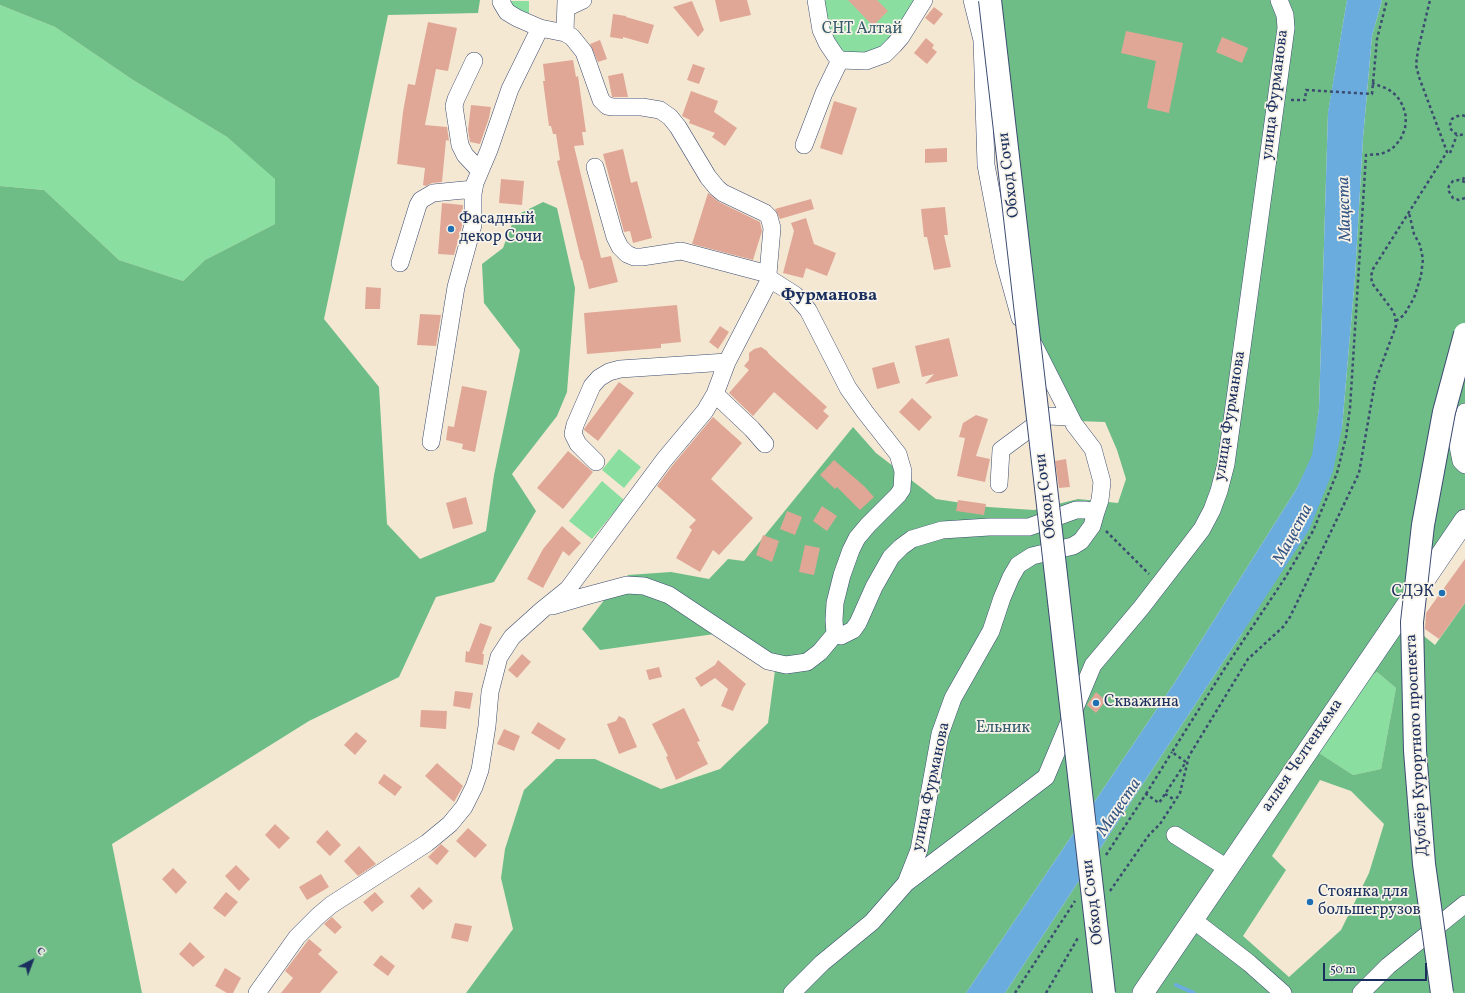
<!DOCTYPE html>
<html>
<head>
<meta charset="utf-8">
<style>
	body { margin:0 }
	#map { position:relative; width:1465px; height:993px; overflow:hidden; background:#f4e8d3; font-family:Vollkorn,serif }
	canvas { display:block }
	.north { position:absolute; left:12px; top:941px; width:40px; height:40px; -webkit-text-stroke:3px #f7f3e8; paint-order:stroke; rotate:42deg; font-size:11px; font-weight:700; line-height:16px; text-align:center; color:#1b2f5e }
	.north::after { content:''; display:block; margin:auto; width:14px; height:18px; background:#1b2f5e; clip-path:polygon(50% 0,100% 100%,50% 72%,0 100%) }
	.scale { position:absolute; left:1323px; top:963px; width:104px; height:18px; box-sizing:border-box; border:2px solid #1b2f5e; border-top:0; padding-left:5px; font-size:12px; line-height:14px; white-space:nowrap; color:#1b2f5e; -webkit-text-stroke:3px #f7f3e8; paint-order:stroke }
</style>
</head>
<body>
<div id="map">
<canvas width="1465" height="993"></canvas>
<div class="north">С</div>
<div class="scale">50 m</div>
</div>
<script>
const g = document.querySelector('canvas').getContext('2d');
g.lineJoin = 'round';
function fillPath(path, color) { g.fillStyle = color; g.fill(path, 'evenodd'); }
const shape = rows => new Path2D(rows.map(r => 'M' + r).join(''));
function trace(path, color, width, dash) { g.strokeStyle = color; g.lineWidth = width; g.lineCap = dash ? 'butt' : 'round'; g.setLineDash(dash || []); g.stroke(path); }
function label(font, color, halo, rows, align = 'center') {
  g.font = font + ' Vollkorn,serif'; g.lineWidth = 3.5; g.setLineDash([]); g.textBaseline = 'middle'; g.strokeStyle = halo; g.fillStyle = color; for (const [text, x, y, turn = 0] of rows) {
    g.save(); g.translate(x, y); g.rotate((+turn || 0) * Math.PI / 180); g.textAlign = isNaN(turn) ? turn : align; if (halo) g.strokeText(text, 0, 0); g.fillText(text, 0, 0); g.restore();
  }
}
fillPath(shape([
	[816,0,924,0,894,45,840,60],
	[509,1,529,1,529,16,515,12],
	[0,5,55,27,133,80,227,137,275,178,275,224,205,260,183,281,119,260,44,190,0,186],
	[619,449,641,467,624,488,602,470],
	[602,481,624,500,592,539,569,521],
	[1377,672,1396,688,1381,769,1353,775,1316,751,1347,692]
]), '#89dea0');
fillPath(shape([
	[0,0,480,0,478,13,388,15,324,319,379,387,387,524,420,559,486,531,494,475,520,350,484,303,482,264,503,248,515,216,543,202,557,208,575,288,567,392,557,416,512,474,536,511,494,582,436,597,399,677,309,721,112,844,142,993,0,993,0,186,44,190,119,260,183,281,205,260,275,224,275,179,227,137,133,80,55,27,0,5],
	[1000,0,1347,0,1328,113,1319,408,1313,455,1297,488,1175,682,966,993,466,993,513,929,501,878,505,849,524,790,556,759,595,759,661,789,720,769,768,723,776,663,729,632,600,650,582,629,605,599,628,575,671,572,709,579,728,559,744,561,853,427,876,453,936,499,988,507,1034,510,1078,499,1118,503,1126,479,1117,450,1105,422,1077,421,1039,343],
	[1382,0,1465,0,1465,520,1399,616,1435,645,1465,603,1465,993,1005,993,1241,635,1342,428,1355,277,1363,138,1372,36],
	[1377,672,1396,688,1381,769,1353,775,1316,751,1347,692],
	[1320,780,1351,791,1384,824,1369,873,1341,930,1289,977,1243,936,1286,870,1272,856]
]), '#6ebd86');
fillPath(shape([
	[1347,0,1382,0,1372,36,1363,138,1355,277,1342,428,1333,471,1309,530,1241,635,1005,993,966,993,1175,682,1297,488,1312,455,1319,408,1328,112]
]), '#6bacde');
trace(shape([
	[1176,985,1194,993]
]), '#6bacde', 4);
fillPath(shape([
	[715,0,747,0,751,15,720,22],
	[848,0,877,0,888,11,873,26],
	[692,1,704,30,698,37,673,7],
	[934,7,943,14,934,25,925,18],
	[613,14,626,16,626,17,654,25,648,44,623,37,623,39,610,37],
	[428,22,457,28,448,71,436,69,425,125,447,127,449,141,446,140,442,182,432,183,426,186,423,185,425,168,397,164,403,112,408,84,415,85],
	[1126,31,1183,43,1169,113,1147,108,1156,61,1121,53],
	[1222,37,1248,48,1242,63,1216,52],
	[926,38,934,45,932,48,937,52,927,64,914,53],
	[600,40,607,59,598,62,590,44],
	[573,60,576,77,578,76,586,132,582,132,584,145,574,146,601,258,611,256,618,282,589,289,582,260,581,260,557,161,560,160,556,134,553,134,551,126,549,126,543,81,545,81,543,64],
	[693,64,705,68,699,84,687,80],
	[623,73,628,97,612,97,608,76],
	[691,91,718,101,714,112,737,128,725,146,712,137,715,133,689,123,690,120,682,116],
	[834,101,857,108,842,155,820,148],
	[471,105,491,107,489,118,480,144,470,142,468,130],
	[947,148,947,162,925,163,925,149],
	[623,149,631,183,637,181,652,238,633,243,630,231,624,232,603,154],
	[501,179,524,181,522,205,499,203],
	[708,193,719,202,760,222,762,231,753,260,692,244],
	[811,199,814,209,780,219,775,209],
	[442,203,463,205,462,226,454,255,438,254],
	[945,207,948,235,944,235,951,267,934,270,927,237,924,237,921,209],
	[806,218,814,244,836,253,827,276,806,268,803,278,783,273,794,231,791,223],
	[366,287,381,288,380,309,365,309],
	[677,305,681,342,661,344,661,348,587,354,584,313],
	[420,314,441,315,436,346,417,345],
	[720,326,729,332,718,349,709,342],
	[949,338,958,376,925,384,934,374,922,377,915,346],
	[761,347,767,351,769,354,827,407,823,411,829,416,817,430,774,392,753,416,729,393,749,370,744,366,749,360,749,353,754,349],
	[894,362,900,383,877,389,872,368],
	[619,382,634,393,598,441,584,430,584,429],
	[462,386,487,391,475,452,462,449,463,444,446,440,448,426,454,427],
	[912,398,932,417,919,431,899,412],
	[976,415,988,419,976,456,990,459,985,482,957,476,965,438,959,437,963,423],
	[713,417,742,443,711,479,753,518,719,555,713,550,700,572,676,558,692,530,689,527,696,520,657,486,672,466],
	[568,451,593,472,563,509,537,488],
	[1066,459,1070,487,1059,488,1055,461],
	[834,460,864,486,874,497,860,510,837,487,835,489,820,475],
	[466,497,473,524,453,529,446,503],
	[958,500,986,504,984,515,956,511],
	[822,506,837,516,827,531,813,521],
	[787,511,802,517,795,535,780,529],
	[562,526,581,543,569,556,563,551,543,588,527,579,543,549],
	[763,535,779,541,772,562,756,555],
	[805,545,820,548,814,575,799,572],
	[1465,559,1465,603,1439,639,1425,629,1426,613],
	[480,623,492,627,482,654,484,654,483,665,465,662,466,651,469,652],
	[522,654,531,662,517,678,508,670],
	[718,660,746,684,743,688,733,711,721,706,728,689,715,678,701,687,695,678,715,665],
	[659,667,662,677,649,680,646,670],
	[455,691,473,693,470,709,453,706],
	[1096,692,1106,701,1096,713,1087,705],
	[684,708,700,741,697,742,708,764,676,780,666,757,668,756,652,724],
	[421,710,447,711,446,729,420,727],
	[619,716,625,719,637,747,619,754,607,724,616,721],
	[538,722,566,739,559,750,531,733],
	[504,729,520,736,514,751,497,744],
	[356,732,367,741,355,755,344,745],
	[437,763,463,786,454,802,425,776],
	[384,774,402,787,395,796,378,783],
	[275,824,290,838,279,849,265,835],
	[468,828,487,845,475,858,456,841],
	[327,830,341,845,330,856,316,842],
	[441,844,449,851,437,865,428,857],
	[359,846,376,864,358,876,344,861],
	[236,865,250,879,239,891,225,876],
	[173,868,187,882,176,894,162,879],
	[321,874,329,887,307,900,299,887],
	[419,887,433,901,423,910,410,896],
	[226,892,238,902,225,917,213,908],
	[375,892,384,902,372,912,363,902],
	[332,917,342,927,335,934,324,924],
	[455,923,472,926,468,942,451,938],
	[309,939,322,950,318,954,338,972,320,993,281,993,293,978,285,971],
	[190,942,205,957,193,967,179,954],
	[381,955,395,966,388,976,373,965],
	[225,968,241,978,233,993,227,993,215,986]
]), '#e0a797');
const minor = shape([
	[502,0,501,2,507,12,517,18,540,28],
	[816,0,821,30,827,43,835,55,840,60,866,61,885,54,894,45,901,37,924,0],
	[972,0,982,40,986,165,1004,260,1020,318],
	[566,8,583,0],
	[565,33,566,0],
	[474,61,456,99,454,106,460,145,465,155,480,171],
	[804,145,824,93,840,60],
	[595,167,615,237,620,247,627,254,634,257,642,257,681,251,768,274],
	[400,263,418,205,421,200,433,193,474,189],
	[770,279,795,295,808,310,848,388,865,412,898,454,903,471,902,489,898,495,868,525,857,538,851,550,842,575,835,603,834,620,835,634],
	[1033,343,1074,424,1093,449,1102,482,1100,500,1096,512],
	[715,394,752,429,765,444],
	[1465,412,1457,441,1461,461,1465,465],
	[596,462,578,444,573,434,575,425,592,386,599,378,609,372,620,369,727,362],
	[999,484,1001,450,1047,416,1070,417],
	[552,606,586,596,627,585,644,586,669,595,768,661,786,665,807,662,820,652,835,634],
	[835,634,841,636,853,630,858,623,874,587,891,557,901,547,912,539,942,530,989,527,1029,527,1076,510,1086,510,1096,512,1092,526,1081,541,1073,546,1032,556,1018,565,1011,577,1002,598,991,631,953,698,940,734,919,850,906,883],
	[1175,835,1227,868],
	[1192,919,1249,963,1283,993],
	[257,993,297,937,318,916,331,905,427,843,450,824,464,807,474,787,480,770,487,726,490,692,499,657,512,637,542,610,568,589,664,460,705,411,715,394,727,362,770,279,768,274,772,228,769,217,765,213,723,193,717,188,708,177,678,127,670,117,660,110,642,107,613,107,607,106,601,100,584,52,572,37,565,33,540,28,510,89,489,150,475,183,473,194,473,225,456,287,431,442],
	[792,993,822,963,872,922,906,883,1046,777,1093,665,1141,608,1189,546,1202,529,1212,510,1219,491,1226,464,1286,28,1285,15,1279,0],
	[1361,993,1388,966,1465,904]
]);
const major = shape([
	[1143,993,1465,520]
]);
trace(minor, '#3c4b70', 18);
trace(major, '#3c4b70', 22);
trace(shape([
	[1291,100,1305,100,1306,90,1372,94,1377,39,1387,0],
	[1465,116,1461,115,1455,117,1452,119,1450,125,1450,128,1454,133,1460,135,1465,134],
	[1450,153,1457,135],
	[1463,180,1465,175],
	[1465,182,1459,180,1453,181,1449,186,1448,190,1453,198,1459,200,1465,198],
	[1396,321,1404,315,1414,298,1421,276,1423,259,1420,245,1414,234,1409,213],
	[1106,531,1149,574],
	[1146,794,1172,752],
	[1165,794,1175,800],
	[1106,855,1146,794,1159,803,1186,762,1172,752,1225,668,1285,578,1313,531,1337,473,1346,437,1350,408,1366,155,1381,154,1392,149,1400,140,1405,129,1406,117,1403,106,1397,96,1388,89,1372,83],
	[1110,891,1149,835,1160,824,1180,793,1189,756,1248,659,1283,627,1290,617,1359,473,1375,382,1396,326,1395,316,1393,311,1372,283,1371,276,1373,269,1447,152,1419,77,1416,65,1418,50,1430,0],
	[1015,993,1075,901],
	[1046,993,1079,936]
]), '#3c4b70', 2.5, [3, 3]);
trace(minor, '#fff', 17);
trace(major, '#fff', 21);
const highwayBridge = shape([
	[990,0,1104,993],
	[1442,993,1424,864,1415,751,1412,622,1423,525,1444,412,1465,334]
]);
trace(highwayBridge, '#3c4b70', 24, []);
trace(highwayBridge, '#fff', 22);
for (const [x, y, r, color] of [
	[451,229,4,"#1f6fb2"],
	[1442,593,4,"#1f6fb2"],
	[1096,703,4,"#1f6fb2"],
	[1310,902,4,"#1f6fb2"]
]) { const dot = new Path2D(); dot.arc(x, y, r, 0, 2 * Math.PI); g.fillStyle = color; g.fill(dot); trace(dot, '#f7f3e8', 1.5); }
label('16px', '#365b6e', '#f7f3e8', [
	["СНТ Алтай",862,30],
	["Ельник",1003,729]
]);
label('16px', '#1b2f5e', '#f7f3e8', [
	["улица Фурманова",1276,95,-83],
	["Обход Сочи",1010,175,-97],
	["улица Фурманова",1231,416,-81],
	["Обход Сочи",1047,496,-97],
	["Дублёр Курортного проспекта",1418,745,-93],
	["аллея Челтенхема",1303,756,-56],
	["улица Фурманова",932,787,-78],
	["Обход Сочи",1094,902,-97]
]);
label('16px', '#1b2f5e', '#f7f3e8', [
	["Фасадный",459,220],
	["декор Сочи",459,238],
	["СДЭК",1434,593,"right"],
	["Скважина",1104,703],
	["Стоянка для",1318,893],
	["большегрузов",1318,911]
], 'left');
label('italic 17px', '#335484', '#f7f3e8', [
	["Мацеста",1346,209,-92],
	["Мацеста",1294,535,-62],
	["Мацеста",1120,808,-56]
]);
label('bold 17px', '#1b2f5e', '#f7f3e8', [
	["Фурманова",829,297]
]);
</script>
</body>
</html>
